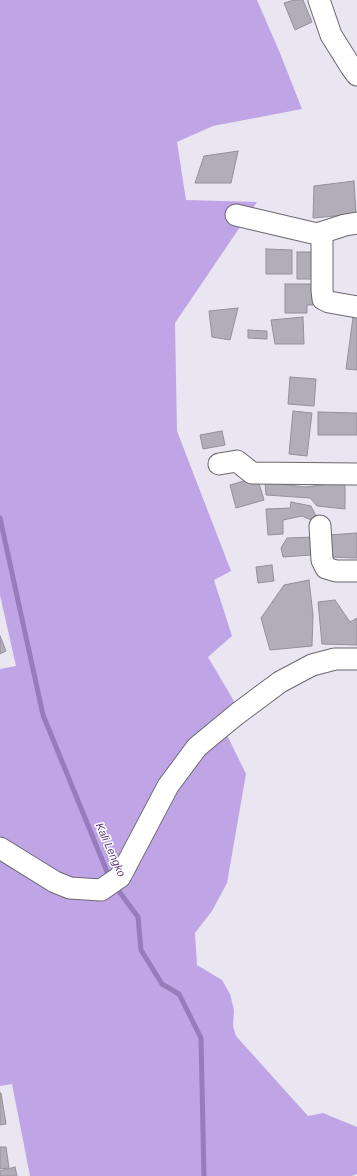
<!DOCTYPE html>
<html>
<head>
<meta charset="utf-8">
<style>
	body { margin:0 }
	canvas { display:block; background:#eae6f1 }
</style>
</head>
<body>
<canvas width="357" height="1176"></canvas>
<script>
const g = document.querySelector('canvas').getContext('2d');
g.lineJoin = 'round';
function fillPath(path, color) { g.fillStyle = color; g.fill(path, 'evenodd'); }
const shape = rows => new Path2D(rows.map(r => 'M' + r).join(''));
function trace(path, color, width, dash) { g.strokeStyle = color; g.lineWidth = width; g.lineCap = dash ? 'butt' : 'round'; g.setLineDash(dash || []); g.stroke(path); }
function label(font, color, halo, rows, align = 'center') {
  g.font = font + ' Arial,sans-serif'; g.lineWidth = 3; g.setLineDash([]); g.textBaseline = 'middle'; g.strokeStyle = halo; g.fillStyle = color; for (const [text, x, y, turn = 0] of rows) {
    g.save(); g.translate(x, y); g.rotate((+turn || 0) * Math.PI / 180); g.textAlign = isNaN(turn) ? turn : align; if (halo) g.strokeText(text, 0, 0); g.fillText(text, 0, 0); g.restore();
  }
}
fillPath(shape([
	[0,0,257,0,280,53,302,109,213,126,177,142,186,200,257,202,175,323,177,431,231,571,214,580,232,636,208,657,234,701,227,735,246,774,227,883,212,911,195,933,197,965,222,980,230,994,234,1010,233,1026,236,1036,308,1116,323,1113,357,1127,357,1174,352,1176,30,1176,12,1084,0,1086,0,669,16,666,0,595]
]), '#c0a5e6');
trace(shape([
	[0,518,43,715,110,879],
	[115,886,138,917,141,950,162,984,179,994,201,1038,204,1176]
]), '#967cba', 5);
const building = shape([
	[294,0,303,0,312,22,295,30,284,3,294,0],
	[238,151,231,183,195,183,204,156,238,151],
	[354,181,356,214,313,218,314,186,354,181],
	[266,249,292,250,292,274,266,274,266,249],
	[297,252,317,252,316,279,297,279,297,252],
	[285,284,313,284,313,305,307,305,307,313,285,313,285,284],
	[238,308,230,340,212,337,209,311,238,308],
	[354,310,357,310,357,370,346,369,354,310],
	[303,317,304,344,275,344,271,320,303,317],
	[248,330,267,331,267,339,248,338,248,330],
	[290,377,316,379,314,406,288,404,290,377],
	[293,411,312,413,307,456,289,454,293,411],
	[318,412,357,413,357,435,318,435,318,412],
	[222,431,225,445,203,449,200,435,222,431],
	[257,477,264,500,236,508,230,485,257,477],
	[265,482,305,487,345,482,345,509,317,506,310,498,266,495,265,482],
	[291,502,311,506,320,524,302,516,283,520,283,534,268,535,266,509,290,508,291,502],
	[357,533,357,558,330,557,329,535,357,533],
	[315,537,311,555,283,557,281,548,287,538,315,537],
	[272,565,274,581,258,583,256,567,272,565],
	[309,580,313,615,312,646,270,650,261,618,284,585,309,580],
	[335,600,350,622,357,618,357,645,322,644,318,602,335,600],
	[0,636,6,651,0,654,0,636],
	[0,1093,1,1093,6,1124,0,1125,0,1093],
	[0,1147,6,1147,9,1168,0,1169,0,1147],
	[15,1167,17,1176,0,1176,0,1171,15,1167]
]);
fillPath(building, '#b2aeb9');
trace(building, '#93909a', 1);
const minor = shape([
	[319,0,331,35,351,67,357,75],
	[236,215,317,234,345,225,357,223],
	[322,233,322,290,323,299,329,302,357,307],
	[219,464,237,461,252,473,357,474],
	[320,526,322,560,326,568,336,571,357,571],
	[0,848,55,882,70,888,101,890,120,877,168,786,197,747,237,714,280,682,312,665,335,659,357,659]
]);
trace(minor, '#6b6771', 23);
trace(minor, '#fff', 21);
label('italic 11px', '#593581', '#fff', [
	["Kali Lengko",110,850,66]
]);
</script>
</body>
</html>
